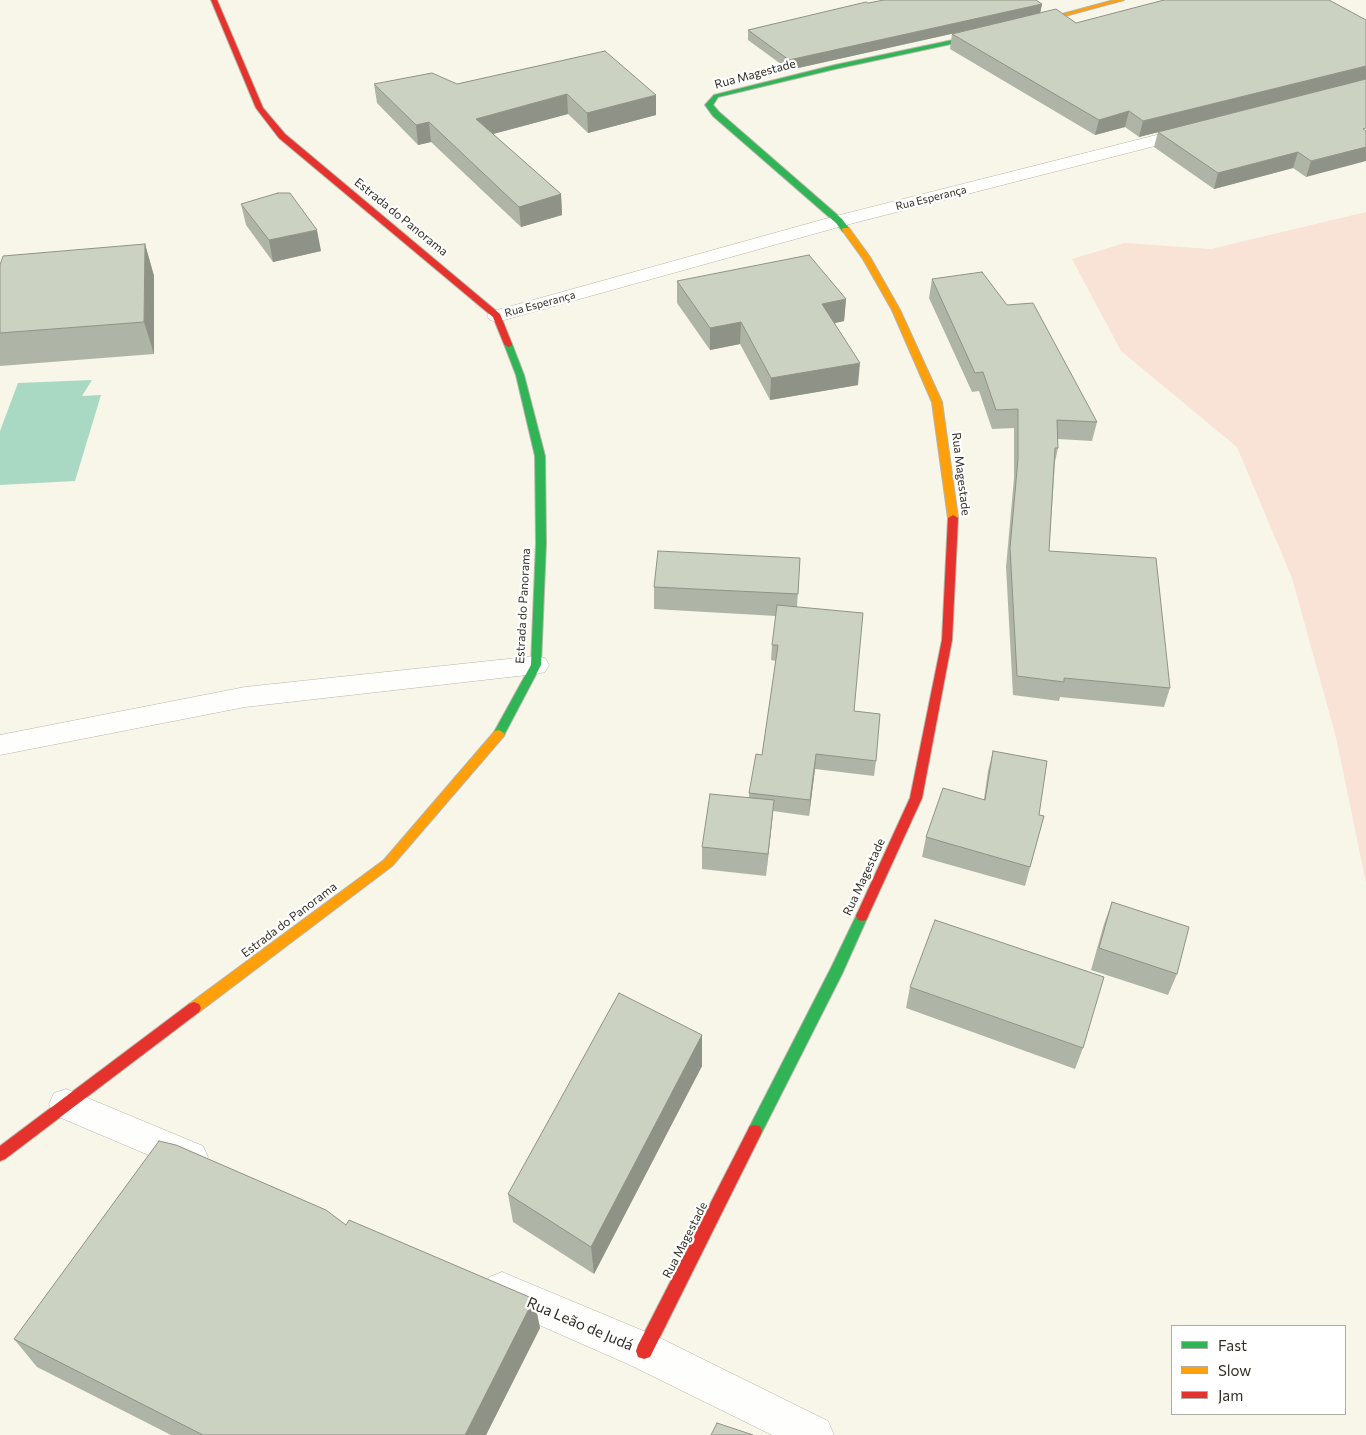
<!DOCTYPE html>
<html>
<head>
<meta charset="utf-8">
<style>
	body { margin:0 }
	#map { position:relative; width:1366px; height:1435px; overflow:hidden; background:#f8f6e9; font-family:Commissioner,sans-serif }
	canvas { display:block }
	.legend { position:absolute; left:1171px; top:1325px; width:175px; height:90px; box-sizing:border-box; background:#fff; border:1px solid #adaca7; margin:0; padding:6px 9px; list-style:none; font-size:15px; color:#312f24 }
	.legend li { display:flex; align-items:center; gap:10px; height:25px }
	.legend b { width:25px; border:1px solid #adaca7 }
</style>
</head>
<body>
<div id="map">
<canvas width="1366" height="1435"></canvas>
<ul class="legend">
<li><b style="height:6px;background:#30b455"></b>Fast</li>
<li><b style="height:6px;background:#ff9f0a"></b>Slow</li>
<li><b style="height:6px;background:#e5322d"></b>Jam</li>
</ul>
</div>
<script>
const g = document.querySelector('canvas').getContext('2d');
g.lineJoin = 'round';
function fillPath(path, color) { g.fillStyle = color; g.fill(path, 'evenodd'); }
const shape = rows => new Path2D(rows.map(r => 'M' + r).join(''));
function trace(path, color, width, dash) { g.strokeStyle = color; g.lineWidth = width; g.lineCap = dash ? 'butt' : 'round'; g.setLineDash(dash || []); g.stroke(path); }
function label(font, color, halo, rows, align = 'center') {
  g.font = font + ' Commissioner,sans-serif'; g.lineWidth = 4.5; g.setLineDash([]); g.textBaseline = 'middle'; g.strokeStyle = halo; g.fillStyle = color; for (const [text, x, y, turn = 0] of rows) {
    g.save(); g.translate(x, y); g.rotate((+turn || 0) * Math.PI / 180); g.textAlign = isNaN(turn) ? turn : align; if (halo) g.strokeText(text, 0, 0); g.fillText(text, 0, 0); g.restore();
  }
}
fillPath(shape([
	[1366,212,1366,883,1336,737,1292,578,1237,447,1121,351,1072,259,1125,243,1211,249]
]), '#f9e2d6');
fillPath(shape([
	[92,380,82,396,101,395,75,481,0,485,0,431,18,383]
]), '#a9d9c2');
const street = shape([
	[1192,126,1198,127,1201,131,1198,135,846,225,504,320,497,322,490,320,487,316,490,312,832,217,1192,126],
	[536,656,545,658,549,665,545,672,536,674,245,707,0,755,0,735,245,687,536,656],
	[66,1089,203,1146,208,1157,203,1168,191,1173,54,1115,49,1104,54,1093,66,1089],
	[502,1272,658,1337,828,1421,834,1435,772,1435,630,1365,489,1303,483,1290,489,1277,502,1272]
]);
const fast = shape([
	[986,33,988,34,988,36,835,69,718,97,713,105,719,112,842,219,850,230,849,232,843,232,836,223,713,116,705,105,714,95,835,65,986,33],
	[508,341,512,344,524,375,545,456,546,543,541,665,503,737,499,738,493,734,531,665,536,543,535,456,516,375,504,344,508,341],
	[862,911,866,912,868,916,842,974,760,1136,755,1137,750,1136,748,1131,750,1126,831,968,858,912,862,911]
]);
const slow = shape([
	[1114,0,1124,0,1028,26,1025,24,1114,0],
	[843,228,849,228,870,257,900,310,942,402,958,518,956,520,950,520,948,518,932,402,892,310,863,259,842,230,843,228],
	[499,730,505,734,503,737,392,866,199,1012,194,1014,189,1012,187,1008,189,1004,384,860,495,731,499,730]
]);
const jam = shape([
	[211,0,217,0,263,108,285,134,500,314,512,344,511,346,508,347,504,344,493,317,279,138,256,108,211,0],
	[953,515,958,518,952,640,922,798,868,916,866,920,862,921,858,920,856,916,910,798,942,640,948,518,953,515],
	[194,1002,199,1004,201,1008,199,1012,5,1159,0,1161,0,1146,189,1004,194,1002],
	[755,1125,760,1126,762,1131,760,1136,650,1357,644,1359,638,1357,636,1351,638,1345,750,1126,755,1125]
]);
trace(street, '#b7b6aa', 1);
trace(fast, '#b7b6aa', 2);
trace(slow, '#b7b6aa', 2);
trace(jam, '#b7b6aa', 2);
fillPath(street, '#fefefc');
fillPath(fast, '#30b455');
fillPath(slow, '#ff9f0a');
fillPath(jam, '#e5322d');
fillPath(shape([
	[868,3,1042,4,1040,13,1076,23,1366,20,1306,177,1293,168,1214,189,1154,147,1158,132,1139,137,1125,127,1095,135,950,49,952,34,965,31,789,70,748,40,748,30],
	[605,51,656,115,588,133,568,114,493,134,561,194,562,215,521,227,431,142,418,145,377,103,374,84,457,84],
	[241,204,321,251,273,262,246,225],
	[145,244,154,276,154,354,0,366,0,265],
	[932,279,1097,422,1092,441,1058,439,1058,448,1055,462,1049,551,1170,688,1164,707,1060,697,1059,701,1013,695,1006,567,1014,478,1014,428,992,429,979,391,972,392,929,298],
	[677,281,846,299,844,321,835,323,858,385,770,400,740,344,710,350,677,303],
	[800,558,797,607,854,711,876,761,874,776,815,769,809,816,773,811,766,876,702,869,702,847,749,797,749,793,762,755,776,661,771,660,772,645,776,616,654,609,654,587],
	[993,751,1039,815,1044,816,1025,886,922,857,926,837,984,799,988,771],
	[1112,902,1177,974,1168,995,1091,970,1104,924],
	[910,987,1083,1048,1075,1069,906,1008],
	[702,1035,702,1066,594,1274,513,1222,508,1194],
	[346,1225,534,1299,540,1328,486,1435,171,1435,37,1367,14,1339]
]), '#afb5a6');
fillPath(shape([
	[1042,4,1040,14,789,70,789,60],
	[1366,66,1366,80,1139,137,1143,121],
	[567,94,568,114,478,138,476,119],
	[656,95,656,115,588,133,587,113],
	[1129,111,1125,127,1095,135,1099,120],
	[429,122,431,142,418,145,416,125],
	[1366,147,1366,161,1306,177,1311,161],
	[1298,152,1293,168,1214,189,1218,173],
	[561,194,562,215,521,227,519,207],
	[317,230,321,251,273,262,269,240],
	[145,244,154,276,154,354,144,322],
	[846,299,844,321,821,326,822,304],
	[741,322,740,344,710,350,710,328],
	[860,363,858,385,770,400,771,378],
	[816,754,815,769,809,816,810,800],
	[774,800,772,822,766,876,768,854],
	[702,1035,702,1066,594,1274,591,1247],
	[534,1299,540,1328,486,1435,465,1435]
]), '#8f9387');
const building = shape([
	[884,0,1036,0,1042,4,789,60,748,30,866,2,868,3,884,0],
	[1164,0,1329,0,1366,20,1366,66,1143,121,1129,111,1099,120,952,34,1056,9,1076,23,1164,0],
	[605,51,656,95,587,113,567,94,476,119,561,194,519,207,429,122,416,125,374,84,432,73,457,84,605,51],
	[1366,79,1366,128,1363,129,1366,131,1366,147,1311,161,1298,152,1218,173,1158,132,1366,79],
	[278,193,290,193,317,230,269,240,241,204,278,193],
	[145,244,144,322,0,333,0,265,3,256,145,244],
	[809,255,846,299,822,304,860,363,771,378,741,322,710,328,677,281,809,255],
	[982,272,1007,305,1033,303,1097,422,1057,420,1058,448,1055,448,1049,551,1156,558,1170,688,1064,678,1064,682,1017,676,1010,548,1018,459,1018,409,996,410,983,372,975,373,932,279,982,272],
	[658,551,800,558,798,594,654,587,658,551],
	[777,605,863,613,854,711,880,714,876,761,816,754,810,800,749,793,756,754,762,755,778,645,772,645,777,605],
	[993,751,1047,761,1039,815,1044,816,1030,867,926,837,943,788,985,800,993,751],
	[710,794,774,800,768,854,702,847,710,794],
	[1112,902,1189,927,1177,974,1099,948,1112,902],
	[935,920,1104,977,1083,1048,910,987,935,920],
	[619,993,702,1035,591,1247,508,1194,619,993],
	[159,1141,176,1145,326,1210,346,1225,349,1220,534,1299,465,1435,203,1435,14,1339,159,1141],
	[717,1423,753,1435,711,1435,717,1423]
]);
fillPath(building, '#ccd2c1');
trace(building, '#8f9387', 1);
label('11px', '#312f24', '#fff', [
	["Rua Esperança",931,198,-14],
	["Rua Esperança",540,304,-15]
]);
label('12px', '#312f24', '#fff', [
	["Rua Magestade",755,74,-15],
	["Estrada do Panorama",401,217,39],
	["Rua Magestade",961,474,83],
	["Estrada do Panorama",523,606,-87],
	["Rua Magestade",864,877,-65],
	["Estrada do Panorama",289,920,-37],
	["Rua Magestade",685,1240,-63]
]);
label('15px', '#312f24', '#fff', [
	["Rua Leão de Judá",580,1324,23]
]);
</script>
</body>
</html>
